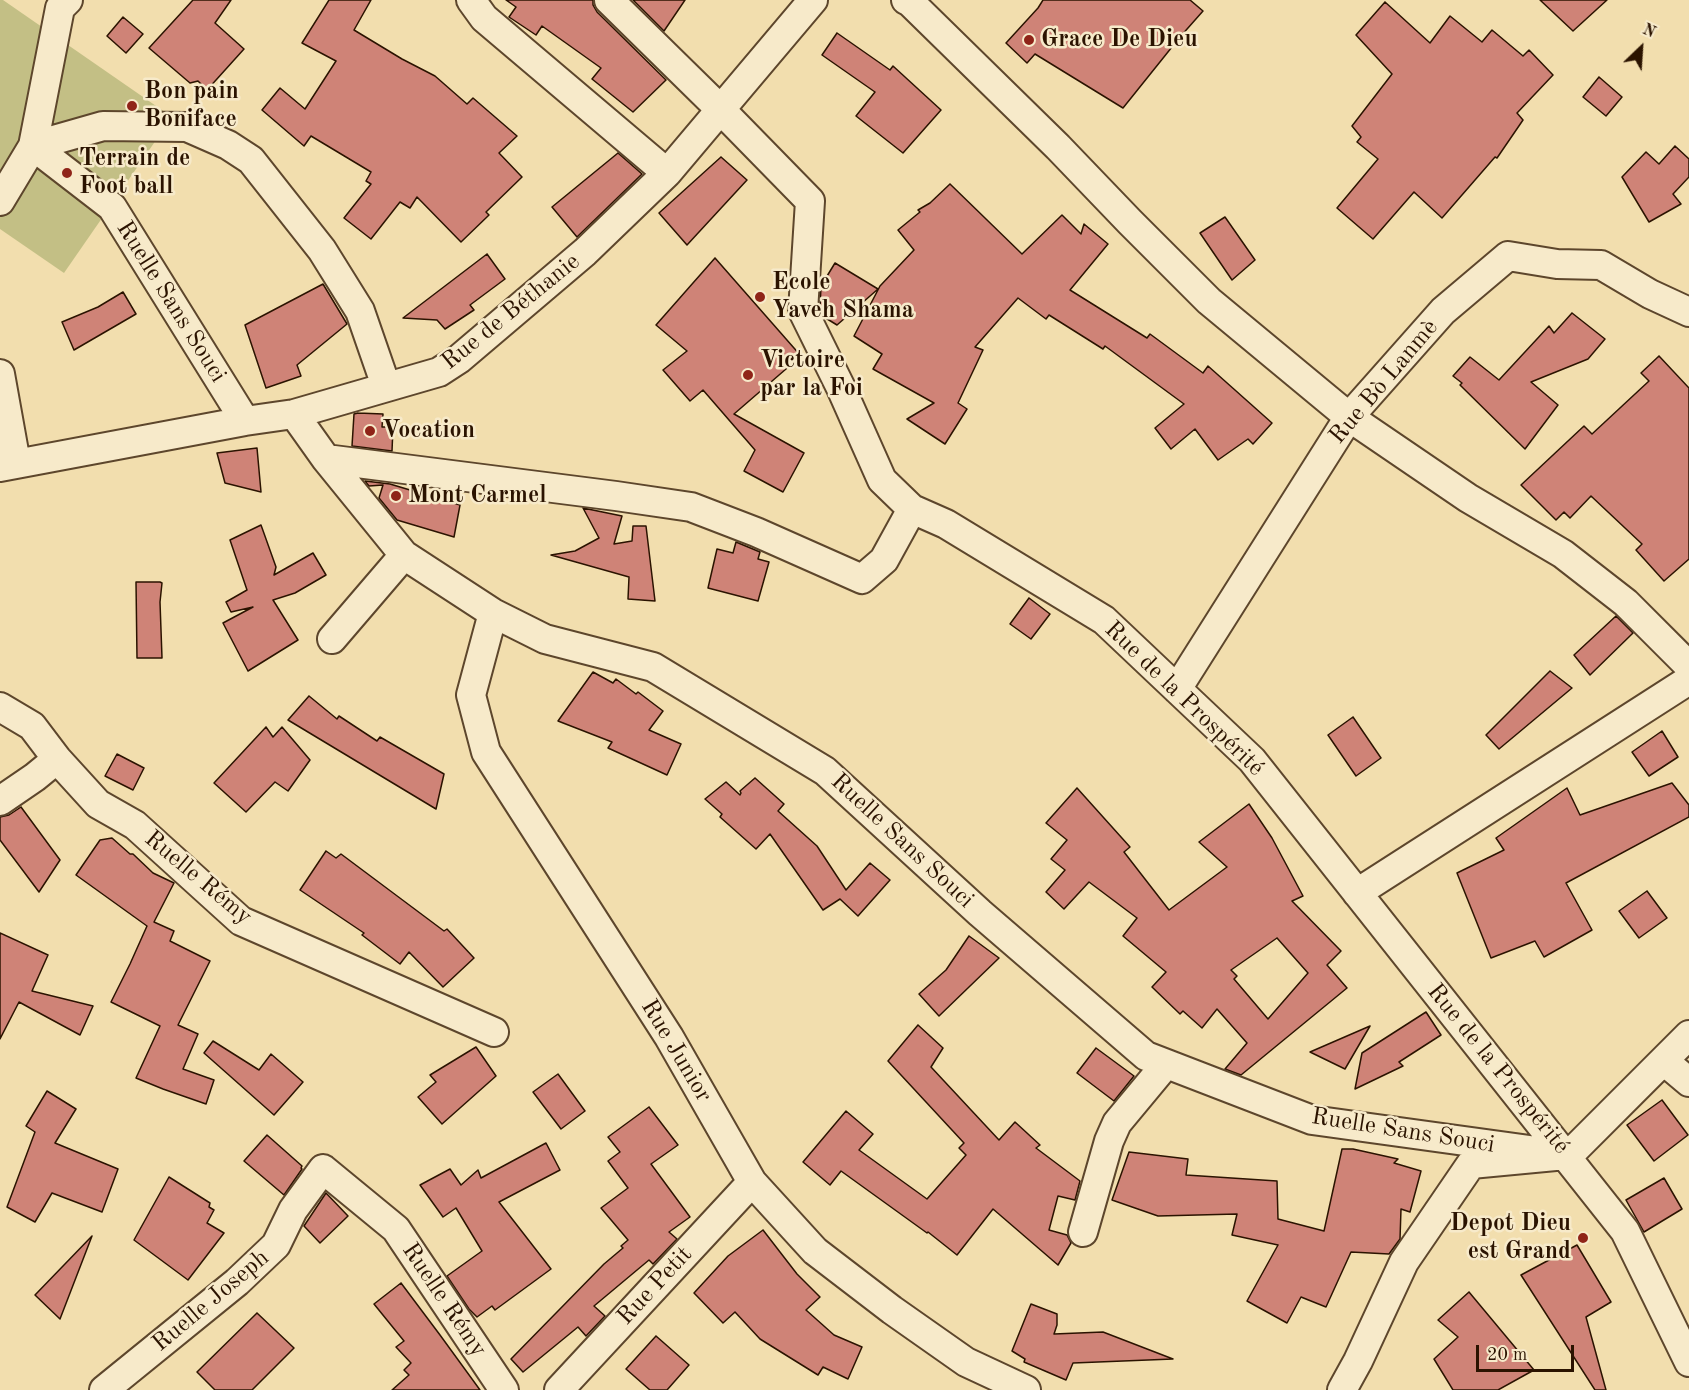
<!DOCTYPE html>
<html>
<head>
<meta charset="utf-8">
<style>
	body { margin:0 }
	#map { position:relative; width:1689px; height:1390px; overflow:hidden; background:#f2deae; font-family:"Old Standard TT",serif }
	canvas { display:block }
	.north { position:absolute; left:1611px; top:18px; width:60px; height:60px; -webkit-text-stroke:4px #f7eaca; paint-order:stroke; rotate:25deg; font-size:16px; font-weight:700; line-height:24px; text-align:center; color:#2b1300 }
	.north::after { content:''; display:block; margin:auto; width:21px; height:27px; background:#2b1300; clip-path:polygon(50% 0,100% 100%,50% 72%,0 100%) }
	.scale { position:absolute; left:1476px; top:1345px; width:98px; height:27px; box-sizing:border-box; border:3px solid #2b1300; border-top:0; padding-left:8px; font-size:18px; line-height:21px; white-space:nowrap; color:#2b1300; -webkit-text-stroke:4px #f7eaca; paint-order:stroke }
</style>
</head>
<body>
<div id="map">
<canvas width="1689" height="1390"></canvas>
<div class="north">N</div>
<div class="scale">20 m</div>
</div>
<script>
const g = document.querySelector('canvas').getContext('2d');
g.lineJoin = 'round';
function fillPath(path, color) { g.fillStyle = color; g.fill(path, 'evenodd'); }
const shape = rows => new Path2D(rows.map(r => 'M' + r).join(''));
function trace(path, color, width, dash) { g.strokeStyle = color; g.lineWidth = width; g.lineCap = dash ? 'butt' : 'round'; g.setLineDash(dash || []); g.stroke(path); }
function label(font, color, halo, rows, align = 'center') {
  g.font = font + ' "Old Standard TT",serif'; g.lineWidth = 5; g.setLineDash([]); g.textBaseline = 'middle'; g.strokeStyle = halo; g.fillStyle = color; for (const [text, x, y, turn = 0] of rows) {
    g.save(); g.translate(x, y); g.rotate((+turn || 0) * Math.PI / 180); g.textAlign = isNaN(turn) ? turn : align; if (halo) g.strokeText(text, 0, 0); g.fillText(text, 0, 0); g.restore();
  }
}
fillPath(shape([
	[0,0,3,0,172,117,64,273,0,229]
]), '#c3bf85');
const building = shape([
	[193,0,231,0,215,23,244,49,207,90,198,81,190,83,149,48,193,0],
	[329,0,371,0,354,30,402,59,435,76,467,104,473,98,517,136,499,153,522,177,486,212,489,215,461,242,417,197,410,208,400,202,371,239,344,218,371,184,366,181,371,172,311,136,304,146,262,110,280,88,305,109,336,61,302,43,329,0],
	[506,0,593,0,593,5,597,12,666,80,633,112,592,79,601,68,542,26,536,35,509,17,516,7,506,0],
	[633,0,685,0,664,31,633,0],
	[1043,0,1190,0,1203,11,1180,37,1123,108,1035,54,1027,63,1006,43,1038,8,1043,0],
	[1540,0,1607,0,1573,31,1540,0],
	[1385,2,1430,43,1450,16,1482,42,1492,30,1523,56,1529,50,1553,75,1517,113,1523,120,1497,158,1495,157,1442,218,1414,192,1373,239,1337,208,1378,159,1357,142,1361,137,1352,126,1392,74,1356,35,1385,2],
	[123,17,143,34,126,53,107,36,123,17],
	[837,33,890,70,893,66,941,110,903,153,856,116,875,92,822,55,837,33],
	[1599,77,1622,97,1606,116,1583,97,1599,77],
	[1675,146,1689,159,1689,177,1673,194,1681,204,1649,222,1622,177,1646,152,1659,164,1675,146],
	[618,153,642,174,577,237,552,207,618,153],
	[721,157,747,180,687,245,659,213,721,157],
	[950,184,1022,254,1062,215,1081,234,1084,224,1108,244,1070,290,1147,338,1150,334,1203,373,1208,366,1272,423,1253,444,1248,439,1218,460,1195,429,1171,449,1155,428,1184,404,1105,346,1103,349,1049,315,1046,319,1018,298,975,347,983,350,958,403,967,409,945,444,907,419,934,403,873,369,882,354,854,336,880,286,914,250,898,230,920,212,918,210,930,203,950,184],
	[1225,217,1255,260,1232,280,1200,233,1225,217],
	[487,254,505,279,470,305,474,310,445,329,437,320,403,318,487,254],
	[715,258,801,356,734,414,804,453,783,492,744,471,755,450,703,390,690,401,663,370,687,351,656,325,715,258],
	[835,263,878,289,837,325,824,317,820,308,821,286,835,263],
	[323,284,347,324,297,365,301,376,266,388,245,325,323,284],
	[123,292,136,314,74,350,62,322,98,307,123,292],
	[1572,313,1605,339,1588,359,1531,382,1558,405,1525,449,1460,385,1462,383,1453,376,1470,357,1499,380,1549,326,1554,333,1572,313],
	[1659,356,1689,388,1689,559,1664,581,1636,550,1642,544,1591,496,1570,518,1564,512,1556,520,1521,485,1584,426,1592,434,1649,381,1641,373,1659,356],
	[358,413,383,414,382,427,393,427,392,451,352,446,354,414,358,413],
	[257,448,261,492,225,483,217,453,257,448],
	[365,481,390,484,460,505,454,537,397,520,379,498,383,485,369,486,365,481],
	[583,508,622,516,614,544,632,541,633,526,646,526,655,601,628,599,629,577,551,555,575,551,599,538,583,508],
	[261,525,276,567,274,575,313,553,326,575,295,593,273,600,298,640,248,671,223,623,253,607,231,612,226,602,247,590,230,540,261,525],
	[736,542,760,552,758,559,769,562,758,601,708,588,717,549,733,553,736,542],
	[136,582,160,582,162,583,160,602,162,658,137,658,136,582],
	[1029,598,1050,614,1031,639,1010,624,1029,598],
	[1616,616,1633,633,1590,675,1574,655,1616,616],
	[1550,671,1572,688,1499,749,1486,735,1550,671],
	[593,672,613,683,616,679,636,694,638,692,663,711,649,730,681,744,667,775,608,748,612,742,558,721,593,672],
	[309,696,337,719,339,716,377,741,380,737,444,774,436,809,288,720,309,696],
	[1353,717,1381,758,1356,776,1328,735,1353,717],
	[266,727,273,737,282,727,310,760,288,791,275,782,246,812,214,783,266,727],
	[1662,731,1678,757,1649,776,1632,752,1662,731],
	[117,754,144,768,133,790,105,776,117,754],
	[755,778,784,804,778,811,817,846,846,890,870,863,890,880,858,916,840,899,823,910,770,834,756,849,720,817,722,814,705,799,726,782,740,795,741,793,740,791,755,778],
	[1672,783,1689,805,1689,817,1566,883,1592,930,1544,957,1535,941,1491,958,1457,873,1504,850,1496,838,1567,788,1580,815,1672,783],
	[1077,788,1130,847,1124,852,1169,910,1227,867,1199,842,1249,804,1272,838,1303,896,1292,901,1341,951,1327,965,1347,988,1241,1075,1225,1069,1247,1043,1217,1009,1202,1028,1183,1011,1180,1014,1152,987,1166,972,1123,936,1137,918,1089,882,1064,909,1046,892,1065,870,1051,859,1067,840,1046,823,1077,788],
	[1277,938,1308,973,1268,1019,1234,979,1237,976,1231,970,1277,938],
	[21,807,60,860,39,892,0,840,0,817,9,815,21,807],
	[112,838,130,854,133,854,153,873,174,883,154,922,174,931,170,941,210,961,178,1025,198,1034,183,1069,214,1080,206,1104,163,1089,136,1078,160,1026,111,1002,130,964,147,926,76,875,100,840,112,838],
	[326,851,336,858,341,854,444,931,447,929,474,958,443,987,409,952,400,964,362,935,364,933,300,890,326,851],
	[1647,891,1667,918,1639,938,1619,911,1647,891],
	[0,933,48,955,32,991,93,1006,80,1035,19,1002,0,1039,0,933],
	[969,936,999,958,939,1016,919,994,946,970,969,936],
	[1426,1012,1441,1035,1399,1062,1403,1066,1355,1089,1362,1053,1426,1012],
	[918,1025,943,1048,931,1067,999,1140,1015,1122,1040,1145,1036,1148,1080,1181,1075,1200,1058,1196,1049,1230,1067,1235,1071,1243,1058,1265,993,1209,957,1255,928,1232,927,1233,841,1171,830,1185,803,1162,846,1111,873,1134,859,1150,927,1199,966,1155,959,1148,964,1143,888,1061,918,1025],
	[1370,1026,1345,1069,1310,1052,1370,1026],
	[213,1041,259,1070,271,1054,303,1082,274,1115,204,1053,213,1041],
	[476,1047,496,1076,442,1124,418,1097,436,1082,430,1075,476,1047],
	[1096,1048,1134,1076,1114,1101,1077,1073,1096,1048],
	[558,1074,585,1111,561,1129,533,1092,558,1074],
	[47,1091,76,1109,55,1143,118,1169,102,1212,52,1193,35,1222,7,1207,35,1132,26,1126,47,1091],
	[1662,1100,1688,1135,1654,1161,1627,1125,1662,1100],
	[649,1107,678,1145,651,1164,690,1217,669,1232,677,1239,653,1264,649,1260,594,1306,605,1316,586,1336,578,1327,523,1372,511,1359,604,1264,623,1248,621,1246,628,1240,601,1208,628,1188,608,1161,620,1152,608,1137,649,1107],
	[267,1135,302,1166,301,1168,302,1169,284,1195,244,1161,267,1135],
	[546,1143,560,1170,499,1202,551,1269,495,1310,492,1306,477,1317,469,1309,447,1276,482,1251,456,1208,443,1217,420,1185,450,1169,461,1185,478,1170,481,1178,546,1143],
	[1342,1149,1353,1149,1398,1159,1394,1163,1421,1171,1410,1212,1401,1209,1400,1239,1389,1254,1351,1252,1326,1307,1301,1297,1287,1323,1247,1301,1278,1245,1232,1235,1237,1214,1158,1216,1112,1200,1129,1152,1188,1159,1186,1175,1277,1181,1278,1219,1324,1231,1342,1149],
	[169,1177,210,1203,209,1207,214,1210,207,1223,224,1233,188,1280,134,1240,169,1177],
	[1664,1178,1682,1209,1644,1232,1626,1200,1664,1178],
	[326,1193,348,1216,320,1243,304,1226,326,1193],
	[763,1230,797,1274,820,1297,806,1310,834,1335,862,1347,848,1379,823,1367,818,1375,760,1339,735,1312,723,1323,694,1293,728,1256,763,1230],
	[92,1236,60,1319,35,1295,92,1236],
	[1577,1245,1611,1302,1586,1317,1606,1390,1595,1390,1521,1275,1577,1245],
	[401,1283,440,1335,480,1390,392,1390,409,1375,404,1370,411,1363,396,1347,404,1341,374,1304,401,1283],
	[1469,1292,1534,1370,1498,1390,1453,1390,1434,1359,1458,1337,1438,1320,1469,1292],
	[1031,1304,1057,1314,1057,1325,1054,1334,1103,1332,1173,1359,1073,1363,1066,1380,1024,1362,1025,1359,1012,1351,1031,1304],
	[257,1313,294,1348,252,1390,215,1390,197,1372,257,1313],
	[656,1336,689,1365,667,1390,650,1390,626,1369,656,1336]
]);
fillPath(building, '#cf8377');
trace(building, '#2b1300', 1.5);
const street = shape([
	[471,0,484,18,667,173],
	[609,0,720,109,810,201,803,311,841,388,882,480,912,509,946,524,1104,620,1252,760,1625,1231,1689,1362],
	[906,0,910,2,1058,147,1130,222,1209,301,1349,417,1468,498,1563,554,1626,603,1689,666],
	[33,146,103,126,187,127,228,145,251,160,322,250,360,311,386,386],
	[33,146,112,207,245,421],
	[0,201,33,146,60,8,68,0],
	[0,374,16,463],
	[294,414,326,459,404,555,493,613,545,639,653,667,825,771,980,913,1146,1056,1312,1120,1566,1155],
	[326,459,616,496,691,507,756,532,862,579,884,560,912,509],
	[0,467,245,421,294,414,439,372,459,359,585,252,667,173,813,0],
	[493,613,471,695,486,752,669,1037,752,1182,815,1251,892,1310,966,1362,1026,1390],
	[332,639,404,555],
	[1177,689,1349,417,1443,311,1508,256,1557,264,1601,265,1650,294,1689,312],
	[0,707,32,726,57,759,98,804,135,825,241,921,494,1032],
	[0,801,35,777,57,759],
	[1357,893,1689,680],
	[1664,1061,1689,1082],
	[1083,1232,1109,1141,1117,1123,1166,1064],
	[104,1390,237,1282,276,1245,293,1210,323,1169,396,1229,504,1390],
	[559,1390,752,1182],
	[1342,1390,1358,1361,1404,1262,1471,1164,1566,1155,1573,1151,1689,1035]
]);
trace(street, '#5d462c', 32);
trace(street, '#f7eaca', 28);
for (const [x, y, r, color] of [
	[1029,40,6,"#8f2418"],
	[132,106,6,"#8f2418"],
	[67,173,6,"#8f2418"],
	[760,297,6,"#8f2418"],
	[748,375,6,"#8f2418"],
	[370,431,6,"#8f2418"],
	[396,496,6,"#8f2418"],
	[1583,1238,6,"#8f2418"]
]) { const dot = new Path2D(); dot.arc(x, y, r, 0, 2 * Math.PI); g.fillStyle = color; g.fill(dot); trace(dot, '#f7eaca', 2); }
label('bold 24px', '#2b1300', '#f7eaca', [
	["Grace De Dieu",1041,40],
	["Bon pain",144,92],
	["Boniface",144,120],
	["Terrain de",79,159],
	["Foot ball",79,187],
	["Ecole",772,283],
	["Yaveh Shama",772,311],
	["Victoire",760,361],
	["par la Foi",760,389],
	["Vocation",382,431],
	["Mont Carmel",408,496],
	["Depot Dieu",1571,1224,"right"],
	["est Grand",1571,1252,"right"]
], 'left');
label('24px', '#2b1300', '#f7eaca', [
	["Ruelle Sans Souci",171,302,58],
	["Rue de Béthanie",511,312,-39],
	["Rue Bò Lanmè",1384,382,-50],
	["Rue de la Prospérité",1184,699,44],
	["Ruelle Sans Souci",902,841,43],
	["Ruelle Rémy",198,878,40],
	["Rue Junior",676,1051,59],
	["Rue de la Prospérité",1498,1069,51],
	["Ruelle Sans Souci",1403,1131,9],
	["Rue Petit",655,1286,-47],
	["Ruelle Rémy",444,1300,56],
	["Ruelle Joseph",211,1301,-40]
]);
</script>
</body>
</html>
